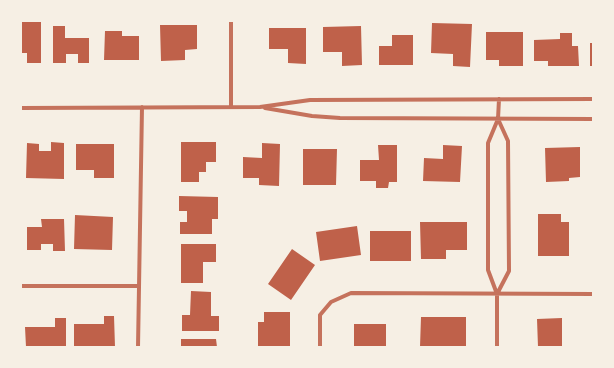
<!DOCTYPE html>
<html>
<head>
<meta charset="utf-8">
<style>
	body { margin:0 }
	#map { position:relative; width:614px; height:368px; overflow:hidden; background:#f6efe4; font-family:Mulish,sans-serif }
	canvas { display:block }
	.frame { position:absolute; inset:0; border:22px solid #f6efe4; pointer-events:none }
</style>
</head>
<body>
<div id="map">
<canvas width="614" height="368"></canvas>
<div class="frame"></div>
</div>
<script>
const g = document.querySelector('canvas').getContext('2d');
g.lineJoin = 'round';
function fillPath(path, color) { g.fillStyle = color; g.fill(path, 'evenodd'); }
const shape = rows => new Path2D(rows.map(r => 'M' + r).join(''));
function trace(path, color, width, dash) { g.strokeStyle = color; g.lineWidth = width; g.lineCap = dash ? 'butt' : 'round'; g.setLineDash(dash || []); g.stroke(path); }
fillPath(shape([
	[21,21,41,21,41,63,27,63,27,53,21,53],
	[432,23,472,24,470,67,453,66,453,54,431,53],
	[160,25,197,25,197,49,185,50,185,60,161,61],
	[53,26,65,26,65,38,89,38,89,63,78,63,78,54,66,54,66,63,53,63],
	[361,26,362,65,342,66,342,52,323,52,323,27],
	[269,28,306,28,306,64,288,63,288,49,269,49],
	[105,31,122,31,122,36,139,36,139,60,104,60],
	[486,32,523,32,523,66,499,66,499,60,486,60],
	[560,33,572,33,572,46,578,46,579,66,548,66,548,61,534,61,534,40,560,39],
	[392,35,413,35,413,65,379,65,379,46,392,46],
	[590,43,593,43,593,66,590,66],
	[51,142,64,143,64,179,26,178,27,143,39,144,39,151,51,151],
	[181,142,216,142,216,162,206,162,206,172,199,172,199,182,181,182],
	[262,143,280,144,279,186,259,185,259,178,243,178,243,157,262,158],
	[76,144,114,144,114,178,94,178,94,170,76,170],
	[378,145,397,145,397,182,389,182,388,188,376,188,376,181,360,181,360,160,379,160],
	[443,145,462,146,460,182,423,181,424,158,443,159],
	[580,147,580,177,569,178,569,181,546,182,545,148],
	[303,149,337,149,336,185,303,185],
	[179,196,218,197,218,219,212,219,212,234,180,234,180,222,187,222,187,211,179,211],
	[538,214,561,214,561,222,569,222,569,256,538,256],
	[75,215,113,217,112,250,74,249],
	[41,219,64,219,65,251,53,251,53,244,41,244,41,250,27,250,27,227,42,227],
	[420,222,467,222,467,250,446,250,446,259,421,259],
	[357,226,361,255,320,261,316,232],
	[370,231,411,231,411,261,370,261],
	[181,244,216,244,216,262,203,262,203,283,181,283],
	[292,249,315,265,291,300,268,284],
	[191,291,211,292,211,316,219,316,219,331,182,331,182,315,190,315],
	[264,312,290,312,290,347,258,347,258,322,264,322],
	[104,316,114,316,115,347,74,347,74,324,104,324],
	[421,317,466,317,466,347,420,347],
	[55,318,66,318,66,347,26,347,25,327,55,327],
	[562,318,562,347,538,347,537,319],
	[354,324,386,324,386,347,354,347],
	[181,339,216,339,217,347,181,347]
]), '#bf614a');
trace(shape([
	[231,107,231,21],
	[21,108,260,107,310,100,593,99],
	[265,108,312,116,340,118,593,119],
	[21,286,138,286],
	[497,294,509,271,508,141,498,119],
	[138,347,142,107],
	[320,347,320,315,331,302,351,293,593,294],
	[497,347,497,294,488,270,488,143,498,119,499,99]
]), '#c5725c', 4);
</script>
</body>
</html>
